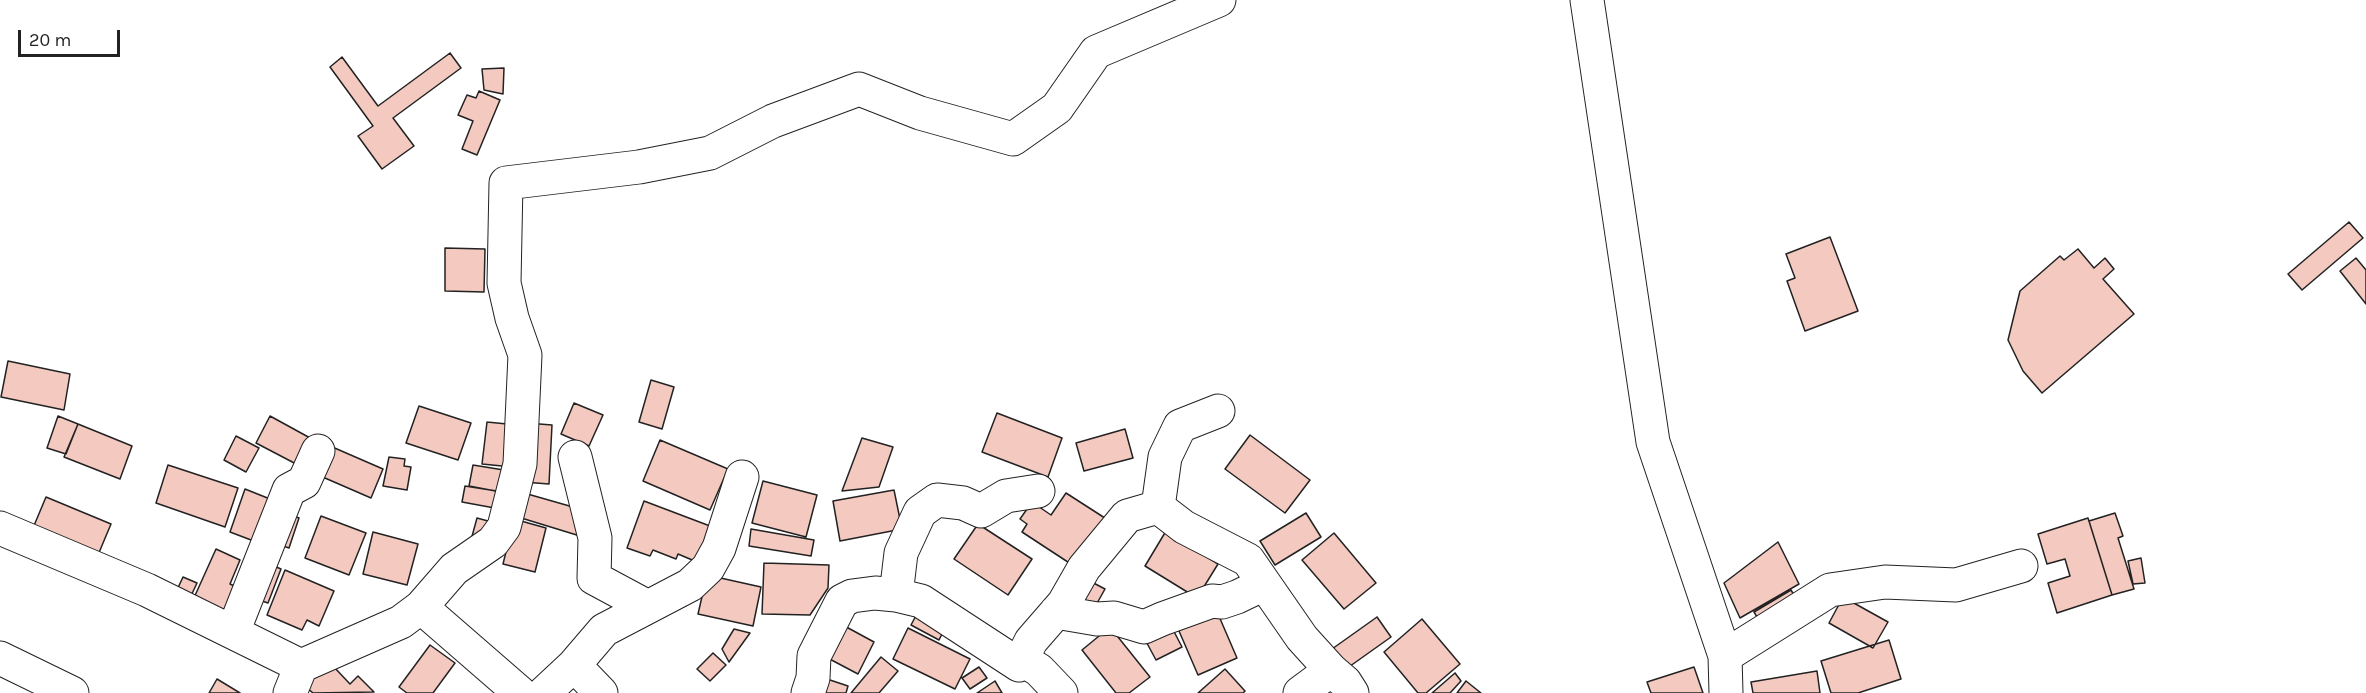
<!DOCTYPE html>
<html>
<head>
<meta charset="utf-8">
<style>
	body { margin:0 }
	#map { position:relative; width:2366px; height:693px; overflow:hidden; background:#fff; font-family:Karla,sans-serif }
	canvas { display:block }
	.scale { position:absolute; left:18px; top:30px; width:102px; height:27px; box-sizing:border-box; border:3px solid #222; border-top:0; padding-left:8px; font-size:18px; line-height:21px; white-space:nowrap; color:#222; -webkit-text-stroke:4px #fff; paint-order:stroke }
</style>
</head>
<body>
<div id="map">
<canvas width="2366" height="693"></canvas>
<div class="scale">20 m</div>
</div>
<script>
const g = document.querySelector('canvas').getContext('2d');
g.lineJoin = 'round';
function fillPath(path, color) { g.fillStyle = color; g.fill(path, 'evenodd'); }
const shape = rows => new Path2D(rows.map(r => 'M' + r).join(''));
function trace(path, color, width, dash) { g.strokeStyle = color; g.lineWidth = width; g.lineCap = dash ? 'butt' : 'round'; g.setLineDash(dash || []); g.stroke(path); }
const building = shape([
	[450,53,461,68,393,118,414,146,382,169,358,136,373,126,330,67,342,57,378,106,450,53],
	[504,68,503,94,484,90,482,69,504,68],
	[479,91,500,100,477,155,462,149,473,121,458,115,467,95,476,98,479,91],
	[2349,222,2363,238,2302,290,2288,274,2349,222],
	[1830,237,1858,311,1805,331,1787,281,1795,278,1786,254,1830,237],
	[445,248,485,249,484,292,445,291,445,248],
	[2078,249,2094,268,2105,258,2114,269,2103,279,2134,314,2042,393,2023,371,2008,340,2020,291,2060,256,2064,260,2078,249],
	[2356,258,2366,270,2366,304,2340,271,2356,258],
	[8,361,70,374,64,410,1,397,8,361],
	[651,380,674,387,662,429,639,422,651,380],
	[574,403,603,415,589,446,561,434,574,403],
	[419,406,471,423,458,460,406,443,419,406],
	[997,413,1062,438,1048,477,982,452,997,413],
	[58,416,78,424,66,454,47,448,58,416],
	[270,416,312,439,298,465,256,443,270,416],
	[487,422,517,425,512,467,482,464,487,422],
	[527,423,552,425,549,484,523,482,527,423],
	[78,424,132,446,120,479,64,457,78,424],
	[1125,429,1133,458,1084,471,1076,443,1125,429],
	[1250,435,1310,480,1285,513,1225,469,1250,435],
	[236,436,259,448,246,472,224,460,236,436],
	[862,438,893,447,879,487,842,491,862,438],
	[660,440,728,469,710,510,643,481,660,440],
	[330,446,383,469,371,498,318,475,330,446],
	[389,457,405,459,404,466,411,467,407,490,383,486,389,457],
	[168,465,238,488,225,527,156,503,168,465],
	[473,465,510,471,506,493,469,486,473,465],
	[763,481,817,495,806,537,752,523,763,481],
	[465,486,503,492,500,509,462,502,465,486],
	[245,489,275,501,259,543,230,532,245,489],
	[894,490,902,529,840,541,833,501,894,490],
	[524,493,587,511,580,536,518,517,524,493],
	[1066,493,1108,520,1077,568,1022,532,1027,524,1020,519,1032,502,1051,515,1066,493],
	[46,497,111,524,98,555,33,528,46,497],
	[644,501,710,526,697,562,678,554,676,559,653,550,650,556,627,548,644,501],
	[284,512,299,518,289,548,274,543,284,512],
	[1306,513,1321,537,1275,565,1260,541,1306,513],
	[2115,513,2123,536,2118,538,2134,589,2112,595,2089,521,2115,513],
	[321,516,366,533,349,575,305,558,321,516],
	[477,518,488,521,482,543,471,540,477,518],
	[2088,518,2112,595,2057,613,2048,583,2070,576,2065,559,2047,564,2038,534,2088,518],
	[514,519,546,528,535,572,503,564,514,519],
	[978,524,1032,559,1008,595,954,559,978,524],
	[751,529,814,540,811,556,749,546,751,529],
	[1166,531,1218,564,1197,598,1145,566,1166,531],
	[373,532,418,544,407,585,363,574,373,532],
	[1334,533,1376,583,1344,609,1302,560,1334,533],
	[1778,542,1799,584,1740,618,1724,583,1778,542],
	[216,549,240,560,230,584,239,588,227,616,193,600,216,549],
	[2141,558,2145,583,2133,584,2128,561,2141,558],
	[267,563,281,569,268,603,253,598,267,563],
	[764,563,829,565,828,588,810,615,762,614,764,563],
	[285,570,334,591,319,626,307,620,302,630,267,615,285,570],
	[707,575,761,587,753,626,698,614,707,575],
	[183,577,197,583,190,598,176,592,183,577],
	[1084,578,1105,589,1091,614,1072,604,1084,578],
	[1791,590,1797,600,1760,622,1754,612,1791,590],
	[1843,597,1888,622,1873,648,1829,623,1843,597],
	[1215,607,1237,658,1198,675,1176,624,1215,607],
	[920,608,948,622,939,640,911,625,920,608],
	[1377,617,1391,637,1346,669,1332,649,1377,617],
	[1422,619,1460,664,1426,693,1418,693,1384,652,1422,619],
	[1168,620,1182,647,1156,660,1142,634,1168,620],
	[839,623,874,642,858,674,822,655,839,623],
	[1110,627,1150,677,1129,693,1116,693,1082,650,1110,627],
	[908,628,970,659,955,689,893,659,908,628],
	[734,629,750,633,729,662,722,649,734,629],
	[1889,640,1901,679,1858,693,1831,693,1821,661,1889,640],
	[430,645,455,663,433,693,407,693,399,687,430,645],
	[713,653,726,665,710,681,697,669,713,653],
	[881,657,898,671,879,693,851,693,881,657],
	[333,666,350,684,358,676,374,692,313,693,305,686,320,670,333,666],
	[979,667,987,678,970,689,962,678,979,667],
	[1694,667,1703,693,1651,693,1647,682,1694,667],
	[1225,669,1245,691,1243,693,1198,693,1225,669],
	[1817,671,1820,693,1753,693,1751,682,1817,671],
	[1455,673,1461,681,1450,693,1432,693,1455,673],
	[821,677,848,686,846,693,815,693,821,677],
	[217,679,240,693,209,693,217,679],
	[995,681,1002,693,977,693,995,681],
	[1466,681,1481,693,1457,693,1466,681]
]);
fillPath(building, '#f3c9c0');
trace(building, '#222', 1.5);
const minor = shape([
	[1587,0,1653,442,1725,656,1726,693],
	[575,457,595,538,594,578,648,607],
	[1158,507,1184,527,1248,560,1302,638,1331,670,1345,682,1352,693],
	[0,528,147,590,301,666],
	[896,595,901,553,920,512,937,500,963,503,981,511,1006,496,1038,491],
	[421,607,520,693],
	[1056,612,1097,619,1114,618,1144,627,1162,619,1212,601,1222,602,1237,597,1264,584],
	[233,632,289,490,304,482,318,451],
	[1725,656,1830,590,1885,582,1956,585,2021,566],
	[0,658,72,693],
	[1023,660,1039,670,1061,693],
	[574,665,604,630,690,585,708,568,719,548,742,477],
	[290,693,301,666,401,622,421,607,454,569,493,542,504,527,520,464,525,355,512,318,504,283,506,183,639,167,710,153,773,121,859,89,920,113,1013,139,1057,108,1096,52,1219,0],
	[544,693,574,665,601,693],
	[808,693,813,678,814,656,842,601,852,596,875,593,896,595,921,601,1019,665,1031,641,1064,603,1084,568,1127,516,1158,507,1165,457,1180,426,1218,411],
	[1300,693,1331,670]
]);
trace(minor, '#222', 35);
trace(minor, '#fff', 33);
</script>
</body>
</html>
